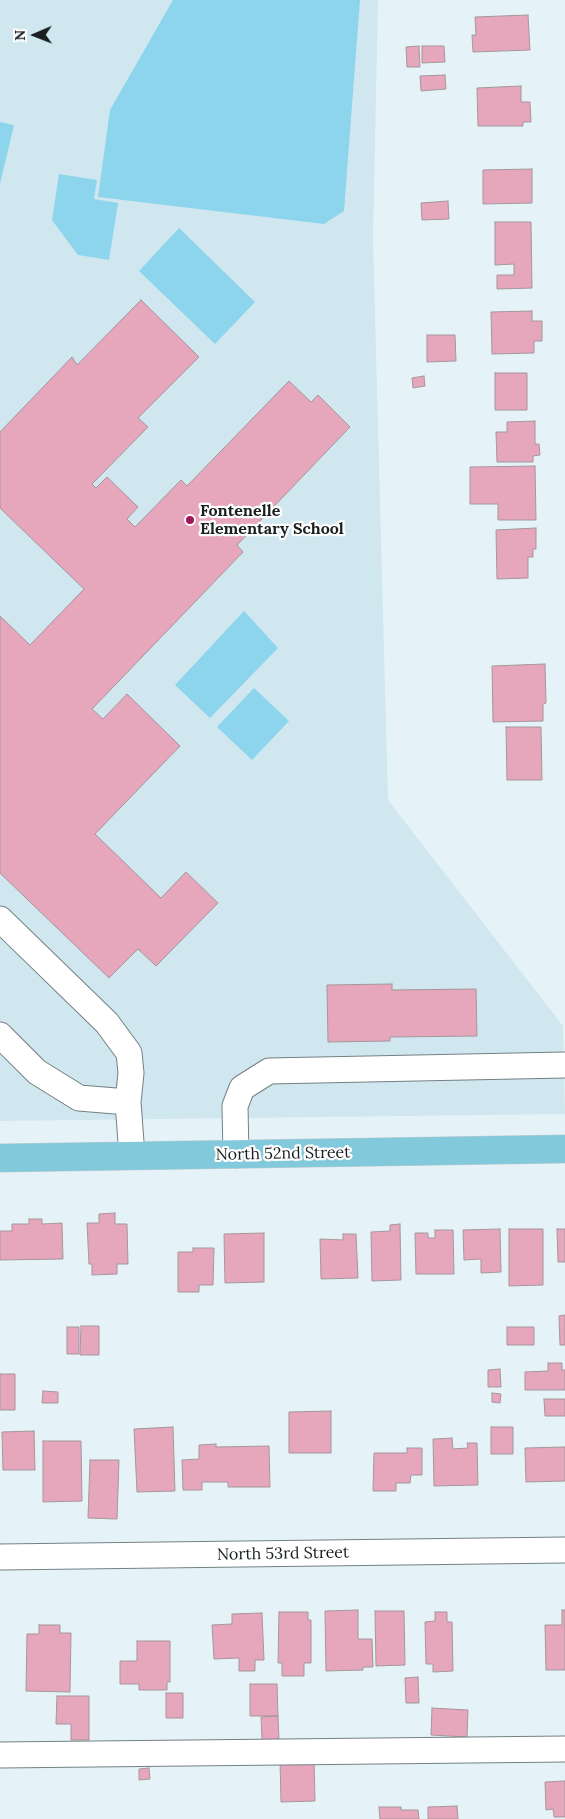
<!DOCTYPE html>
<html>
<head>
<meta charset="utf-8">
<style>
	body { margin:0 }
	#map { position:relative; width:565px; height:1819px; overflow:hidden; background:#e5f3f8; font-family:Lora,serif }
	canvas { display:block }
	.north { position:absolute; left:10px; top:10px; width:50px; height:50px; -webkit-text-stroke:4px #fff; paint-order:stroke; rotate:269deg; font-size:14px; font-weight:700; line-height:20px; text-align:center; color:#191f20 }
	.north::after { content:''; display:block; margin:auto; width:18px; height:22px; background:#191f20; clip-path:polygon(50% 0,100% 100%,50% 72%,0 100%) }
</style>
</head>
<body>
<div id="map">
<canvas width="565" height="1819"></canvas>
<div class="north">N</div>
</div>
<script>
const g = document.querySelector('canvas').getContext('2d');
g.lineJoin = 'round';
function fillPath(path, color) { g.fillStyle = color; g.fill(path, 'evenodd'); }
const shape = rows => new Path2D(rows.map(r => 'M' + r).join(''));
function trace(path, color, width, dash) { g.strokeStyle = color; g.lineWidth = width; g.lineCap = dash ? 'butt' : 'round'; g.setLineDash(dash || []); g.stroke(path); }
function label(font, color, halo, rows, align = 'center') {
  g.font = font + ' Lora,serif'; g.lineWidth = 4.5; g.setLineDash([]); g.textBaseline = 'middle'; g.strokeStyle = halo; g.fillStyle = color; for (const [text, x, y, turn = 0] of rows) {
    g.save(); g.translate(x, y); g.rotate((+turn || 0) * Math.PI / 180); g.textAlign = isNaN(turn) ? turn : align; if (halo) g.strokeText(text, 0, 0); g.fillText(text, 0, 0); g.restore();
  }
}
fillPath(shape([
	[0,0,378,0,373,239,388,800,563,1026,565,1114,0,1121]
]), '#d0e7ef');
fillPath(shape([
	[173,0,360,0,344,211,324,224,98,197,110,110],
	[0,122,14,125,0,184],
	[59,174,97,180,94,199,118,203,109,260,78,255,52,220],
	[179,228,255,302,215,344,139,271],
	[244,611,278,648,210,718,175,685],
	[254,688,289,721,252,760,217,727]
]), '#8dd5ed');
const building = shape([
	[528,15,530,50,473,52,472,35,476,35,475,17,528,15],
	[419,46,420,67,407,67,406,47,419,46],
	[422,46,444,46,445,62,422,63,422,46],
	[445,75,446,89,421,91,420,76,445,75],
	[521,86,521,102,530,102,531,122,523,122,523,126,478,126,477,88,521,86],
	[532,169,532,203,483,204,483,170,532,169],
	[448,201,449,219,422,220,421,203,448,201],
	[495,222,531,222,532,288,497,289,497,275,514,275,514,264,495,265,495,222],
	[141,300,199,357,138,418,148,427,92,484,96,488,107,477,138,507,127,519,135,527,181,480,187,486,289,381,311,402,318,395,350,427,237,545,243,552,92,709,103,719,127,694,180,746,95,834,161,898,186,872,218,903,156,966,138,949,109,978,0,873,0,616,30,645,84,589,0,508,0,432,72,357,77,365,141,300],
	[532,311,532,321,542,321,542,341,534,341,534,353,492,354,491,312,532,311],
	[427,335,455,335,456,361,427,362,427,335],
	[495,373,527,373,527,410,495,410,495,373],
	[424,376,425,386,413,388,412,378,424,376],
	[535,421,535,444,539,444,540,455,533,456,533,462,497,462,496,432,507,432,507,422,535,421],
	[535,466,536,520,498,520,498,504,470,504,470,467,535,466],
	[536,528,536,549,533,549,533,557,528,557,528,578,497,579,496,530,536,528],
	[545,664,546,703,543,704,543,721,493,722,492,666,545,664],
	[506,727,541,727,542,780,507,780,506,727],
	[392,984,392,990,476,989,477,1036,390,1037,390,1041,328,1042,327,985,392,984],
	[115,1213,115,1224,127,1224,128,1264,117,1264,117,1274,92,1275,92,1264,89,1264,87,1223,99,1223,99,1214,115,1213],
	[29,1219,42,1219,42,1224,62,1223,63,1259,0,1260,0,1231,12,1231,12,1224,29,1224,29,1219],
	[400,1224,401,1280,372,1281,371,1232,390,1231,390,1225,400,1224],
	[500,1229,501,1272,481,1273,481,1259,464,1260,463,1230,500,1229],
	[509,1229,543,1229,543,1285,509,1286,509,1229],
	[557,1229,565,1229,565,1262,558,1262,557,1229],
	[435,1230,453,1230,454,1274,416,1274,415,1233,428,1233,428,1238,435,1238,435,1230],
	[264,1233,264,1282,225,1283,224,1234,264,1233],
	[343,1234,356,1234,358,1278,321,1279,320,1239,343,1240,343,1234],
	[193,1248,214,1248,213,1285,199,1285,199,1292,178,1292,178,1252,193,1252,193,1248],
	[565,1315,565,1345,560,1345,559,1316,565,1315],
	[81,1326,99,1326,99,1355,80,1355,81,1326],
	[67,1327,79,1327,79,1354,67,1354,67,1327],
	[507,1327,534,1327,534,1345,507,1345,507,1327],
	[548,1363,562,1363,562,1370,565,1370,565,1390,525,1390,525,1372,548,1371,548,1363],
	[500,1369,501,1387,488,1387,488,1370,500,1369],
	[0,1374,15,1374,15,1410,0,1410,0,1374],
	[43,1391,58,1392,58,1403,42,1403,43,1391],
	[492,1393,501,1394,500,1403,492,1402,492,1393],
	[544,1399,565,1399,565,1416,545,1416,544,1399],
	[331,1411,331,1453,289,1453,289,1412,331,1411],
	[173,1427,175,1491,137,1492,134,1429,173,1427],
	[491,1427,513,1427,513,1454,491,1454,491,1427],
	[34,1431,35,1470,3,1470,2,1432,34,1431],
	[452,1438,453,1449,468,1448,467,1443,477,1443,478,1485,434,1486,433,1439,452,1438],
	[43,1441,81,1441,82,1501,43,1502,43,1441],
	[216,1444,216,1447,269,1446,270,1487,228,1487,228,1482,202,1482,202,1490,183,1490,182,1460,199,1459,199,1445,216,1444],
	[565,1447,565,1481,526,1482,525,1448,565,1447],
	[407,1448,422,1448,422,1475,411,1475,410,1483,396,1483,396,1491,373,1491,374,1453,407,1453,407,1448],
	[90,1460,119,1460,117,1519,88,1518,90,1460],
	[358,1610,358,1639,372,1639,373,1667,363,1667,363,1670,326,1671,325,1611,358,1610],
	[562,1610,565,1610,565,1670,546,1670,545,1625,562,1625,562,1610],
	[375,1611,404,1611,405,1665,376,1666,375,1611],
	[279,1612,308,1612,308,1620,311,1620,311,1663,304,1663,304,1676,282,1676,282,1663,278,1663,279,1612],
	[435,1612,447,1612,447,1622,452,1622,453,1671,433,1672,433,1664,426,1664,425,1622,435,1621,435,1612],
	[262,1613,264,1660,255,1660,255,1671,239,1671,239,1658,214,1659,212,1625,232,1624,232,1614,262,1613],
	[39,1625,60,1625,60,1633,71,1633,70,1692,26,1691,27,1634,39,1634,39,1625],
	[137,1641,170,1641,170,1682,167,1682,167,1690,139,1690,139,1684,120,1684,120,1661,137,1661,137,1641],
	[418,1677,419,1703,406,1703,405,1678,418,1677],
	[250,1684,277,1684,278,1716,250,1716,250,1684],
	[166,1693,183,1693,183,1718,166,1718,166,1693],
	[57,1696,89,1696,89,1740,71,1740,71,1724,56,1724,57,1696],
	[432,1708,468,1710,467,1737,431,1735,432,1708],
	[278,1716,279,1740,262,1740,261,1717,278,1716],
	[314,1759,315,1801,281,1802,280,1760,314,1759],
	[149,1768,150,1779,139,1780,139,1769,149,1768],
	[565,1781,565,1817,554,1817,553,1809,546,1810,545,1782,565,1781],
	[457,1806,458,1819,428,1819,428,1807,457,1806],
	[379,1807,401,1807,401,1810,418,1810,419,1819,380,1819,379,1807]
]);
fillPath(building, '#e6a6bc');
trace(building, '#a4979b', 1);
const minor = shape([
	[0,919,107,1023,129,1053,131,1073,128,1102,132,1156],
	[0,1035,37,1072,79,1098,128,1102],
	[236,1155,235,1106,242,1088,269,1071,565,1065],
	[0,1557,565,1550],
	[0,1755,565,1749]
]);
const major = shape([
	[0,1158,565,1149]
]);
trace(minor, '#738084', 27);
trace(major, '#cccece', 29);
trace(minor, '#fff', 25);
trace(major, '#82c9dc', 28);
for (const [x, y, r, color] of [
	[190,520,5,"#a1155d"]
]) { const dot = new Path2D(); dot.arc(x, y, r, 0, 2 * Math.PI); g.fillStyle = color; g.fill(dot); trace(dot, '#fff', 2); }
label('bold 16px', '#191f20', '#fff', [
	["Fontenelle",200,511],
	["Elementary School",200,529]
], 'left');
label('16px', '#191f20', '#fff', [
	["North 52nd Street",283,1154,-1],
	["North 53rd Street",283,1554,-1]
]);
</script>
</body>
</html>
